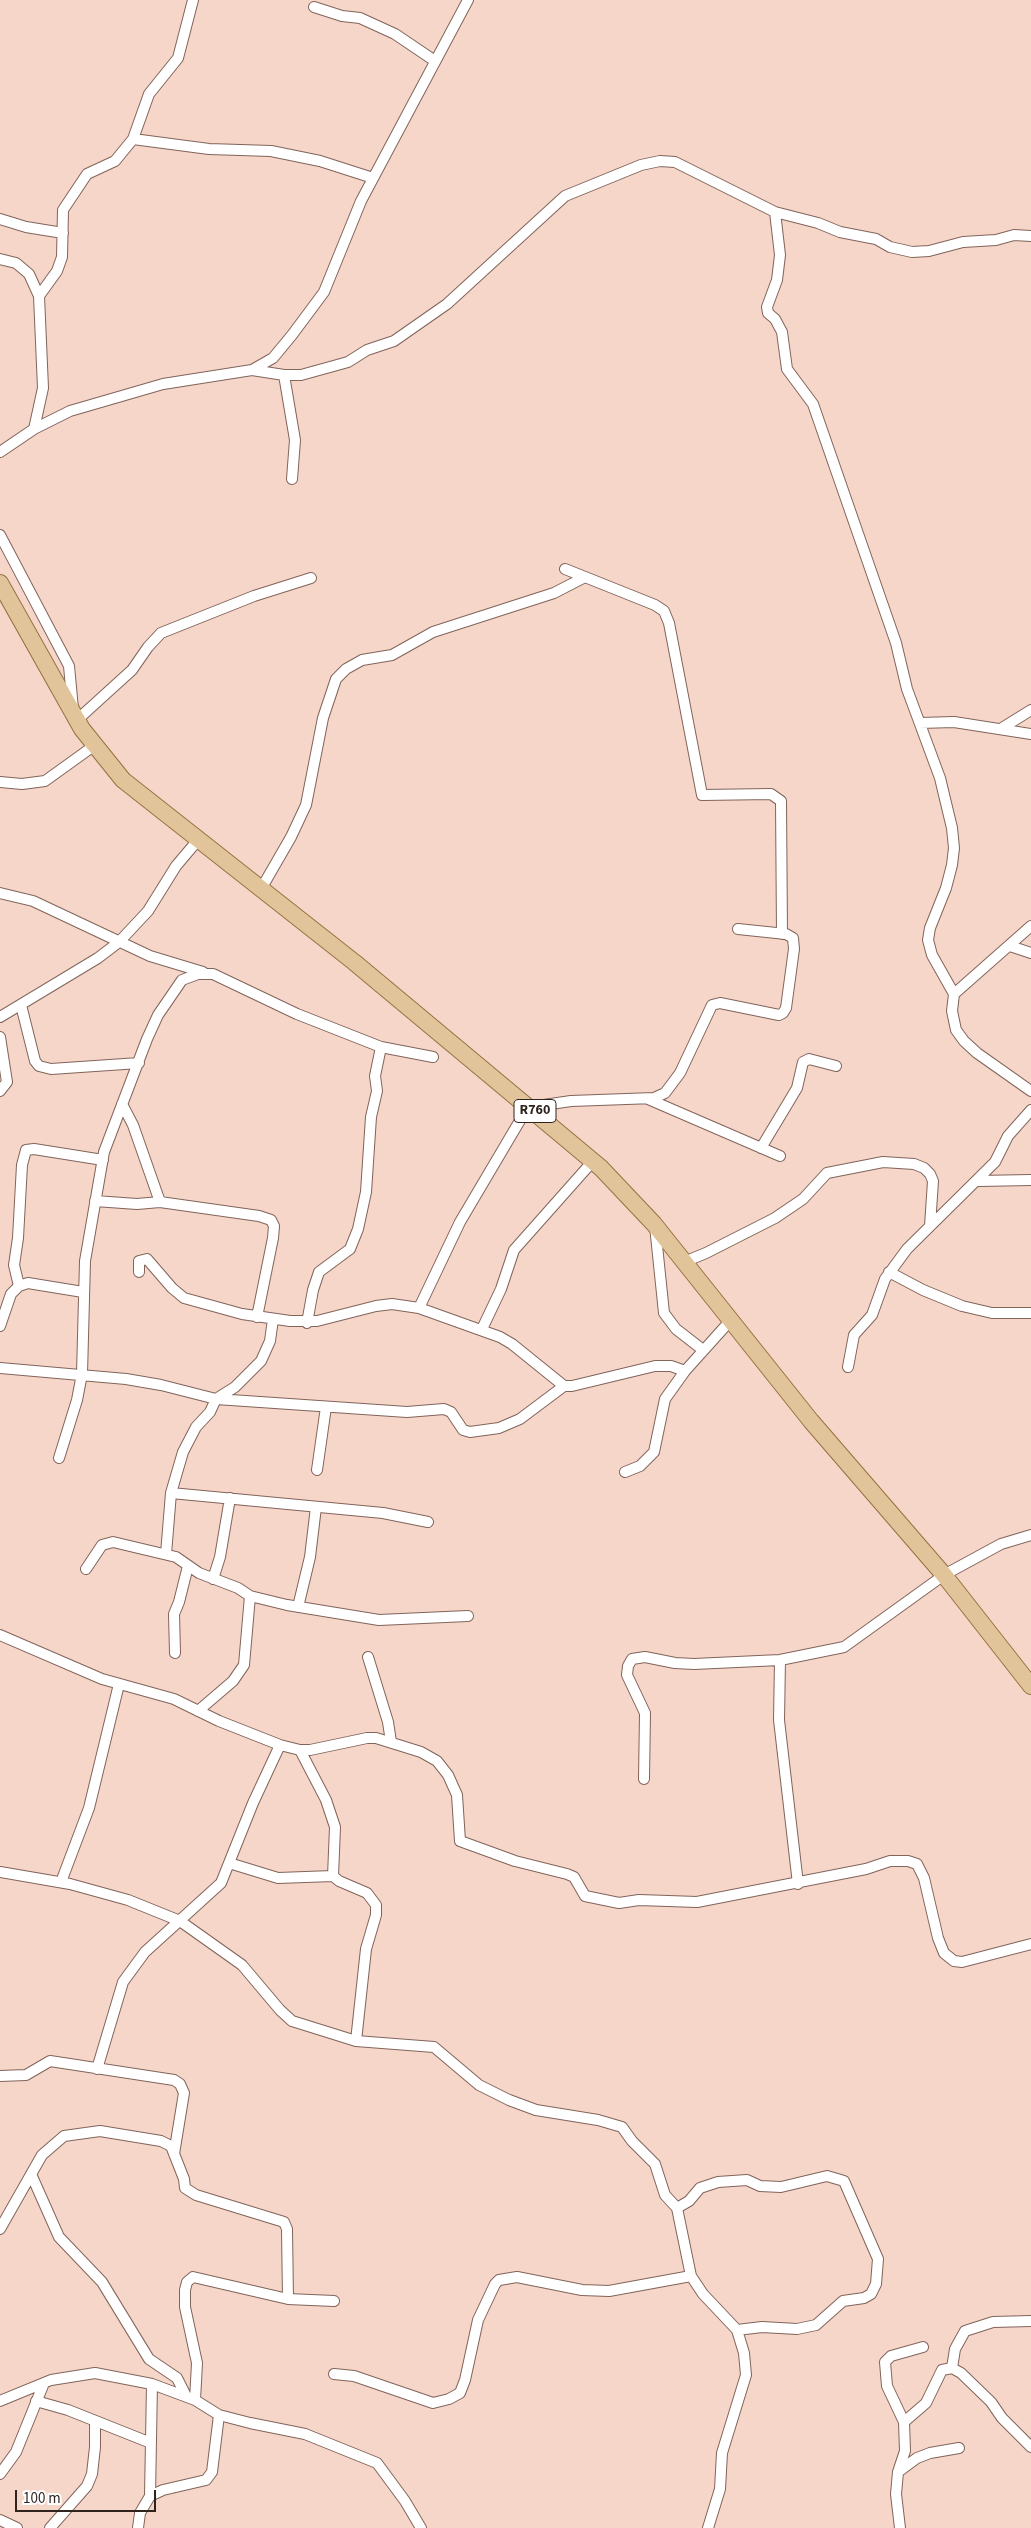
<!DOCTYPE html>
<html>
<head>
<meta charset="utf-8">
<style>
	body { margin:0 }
	#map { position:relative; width:1031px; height:2528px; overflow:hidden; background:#f7d6ca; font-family:"Source Sans 3",sans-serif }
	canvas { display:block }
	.scale { position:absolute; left:15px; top:2490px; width:141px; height:22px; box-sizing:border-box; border:2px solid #2f231e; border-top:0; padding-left:6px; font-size:15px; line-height:18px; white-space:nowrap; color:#2f231e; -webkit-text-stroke:4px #fff; paint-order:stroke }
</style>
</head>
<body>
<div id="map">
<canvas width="1031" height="2528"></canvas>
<div class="scale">100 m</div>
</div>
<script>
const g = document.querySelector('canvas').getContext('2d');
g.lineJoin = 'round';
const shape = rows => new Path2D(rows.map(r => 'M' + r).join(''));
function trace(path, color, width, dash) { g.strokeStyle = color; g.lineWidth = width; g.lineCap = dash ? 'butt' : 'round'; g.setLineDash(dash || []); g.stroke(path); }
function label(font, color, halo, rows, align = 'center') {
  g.font = font + ' "Source Sans 3",sans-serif'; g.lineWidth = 4; g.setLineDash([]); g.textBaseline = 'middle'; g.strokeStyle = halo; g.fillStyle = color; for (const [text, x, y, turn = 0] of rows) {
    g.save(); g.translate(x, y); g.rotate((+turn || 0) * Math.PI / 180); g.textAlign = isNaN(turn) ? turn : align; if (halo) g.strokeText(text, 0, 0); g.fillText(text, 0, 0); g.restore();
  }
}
const street = shape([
	[314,7,342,16,360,18,395,34,435,61],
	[133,139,209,149,271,151,320,161,373,178],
	[775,212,818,223,840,232,876,239,890,247,912,252,929,251,963,242,996,240,1014,235,1031,236],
	[0,219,26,227,63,233],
	[0,259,16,263,29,274,39,296],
	[252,370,284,375,301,375,348,362,367,350,394,341,447,304,565,196,641,165,660,161,675,162,775,212,780,255,777,280,767,307,768,313,775,319,782,332,787,369,813,404,896,643,907,689,940,778,952,828,954,848,952,865,946,888,930,928,928,940,932,955,954,994],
	[284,375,295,440,292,479],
	[34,429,43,388,39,296,57,271,62,257,63,210,87,174,115,161,133,139,149,94,178,58,193,0],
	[0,452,34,429,70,411,163,384,252,370,273,358,292,335,324,292,361,201,468,0],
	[0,535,69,666,73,709],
	[565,569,655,605,664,611,669,623,702,795,771,794,781,801,782,934],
	[77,720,132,670,148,647,161,633,254,596,311,578],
	[920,723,954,722,1031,734],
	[1002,728,1031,710],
	[0,782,22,784,45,781,95,745],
	[261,889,291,837,306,805,323,718,336,679,346,669,362,660,392,655,433,632,554,593,585,577],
	[0,893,33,901,150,956,203,972],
	[1031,926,954,994,952,1011,956,1030,964,1041,977,1053,1031,1091],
	[1010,946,1031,953],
	[21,1005,35,1061,39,1066,51,1069,139,1063],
	[0,1017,98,958,119,942,148,911,176,866,198,840],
	[0,1037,7,1082,0,1091],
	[648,1099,780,1156],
	[122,1104,133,1125,160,1202],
	[761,1148,797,1088,803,1062,809,1059,836,1066],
	[978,1181,1031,1180],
	[95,1201,137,1204,160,1202,259,1216,271,1220,274,1226,273,1238,257,1317],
	[655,1226,664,1313,676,1329,703,1350],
	[684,1262,706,1253,775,1218,803,1199,827,1173,883,1162,914,1164,924,1168,930,1174,933,1181,930,1226],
	[139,1272,139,1261,147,1259,172,1288,184,1298,242,1314,290,1321,317,1321,376,1306,392,1304,419,1308,500,1337,512,1344,564,1386,572,1386,655,1366,671,1366,685,1371],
	[889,1272,923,1290,962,1306,992,1313,1031,1313],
	[19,1286,14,1265,18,1238,22,1165,26,1150,34,1149,103,1160],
	[419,1308,460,1222,522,1117,530,1107,571,1101,654,1098,665,1093,680,1073,712,1005,720,1003,779,1015,783,1013,786,1008,794,949,793,938,786,934,738,929],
	[307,1323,313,1290,319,1272,350,1249,358,1229,366,1192,371,1117,377,1091,375,1076,381,1047],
	[0,1326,11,1294,19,1286,28,1283,83,1292],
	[482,1329,501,1289,514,1250,593,1161],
	[848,1367,854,1335,872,1315,885,1279,907,1249,995,1162,1008,1136,1031,1110],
	[0,1368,126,1379,161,1385,216,1399,407,1412,444,1409,451,1412,463,1430,470,1432,499,1428,520,1419,564,1386],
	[59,1458,77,1400,82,1374,85,1261,104,1152,147,1039,158,1015,182,980,198,974,213,974,297,1014,381,1047,433,1057],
	[317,1470,326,1407],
	[625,1472,640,1466,654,1452,665,1399,685,1371,730,1321],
	[171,1493,383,1513,428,1522],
	[166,1554,171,1493,183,1452,196,1427,210,1412,216,1399,235,1387,261,1361,270,1341,273,1319],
	[86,1569,102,1545,113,1542,176,1557,199,1573,238,1588,250,1596,244,1665,233,1681,198,1711],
	[213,1579,220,1557,230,1498],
	[250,1596,287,1605,379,1620,468,1616],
	[298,1607,310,1557,316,1507],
	[0,1635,102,1679,174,1699,219,1721,280,1745,300,1750,326,1800,335,1827,333,1876,339,1881,367,1893,376,1905,376,1915,366,1949,356,2041],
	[175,1653,174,1614,179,1602,188,1566],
	[368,1657,388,1722,391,1742],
	[780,1660,779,1720,798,1884],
	[300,1750,310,1750,367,1738,376,1738,421,1752,437,1761,448,1775,457,1795,460,1841,515,1861,567,1874,574,1877,585,1896,619,1903,639,1900,697,1902,866,1869,890,1861,908,1861,917,1864,924,1878,938,1938,944,1953,954,1961,962,1962,1031,1944],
	[644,1779,645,1713,627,1675,628,1666,632,1659,645,1657,675,1663,694,1664,780,1660,844,1647,944,1575,1001,1544,1031,1535],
	[229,1863,278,1878,333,1876],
	[0,1872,70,1884,128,1900,180,1921,242,1965,280,2010,292,2021,356,2041,434,2047,479,2085,509,2100,536,2110,598,2120,622,2127,632,2141,655,2164,665,2195,677,2208,691,2276,703,2294,737,2330,744,2353,746,2375,722,2453,720,2489,708,2528],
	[61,1882,89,1808,119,1684],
	[97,2069,123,1982,145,1952,221,1883,253,1803,280,1745],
	[0,2076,26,2075,50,2061,174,2080,180,2084,184,2093,174,2154],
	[31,2174,59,2237,102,2282,149,2359,177,2378,186,2396],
	[677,2208,689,2201,700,2188,718,2182,747,2180,760,2186,781,2187,827,2176,844,2181,878,2259,876,2284,871,2294,864,2298,843,2301,816,2325,797,2329,762,2327,737,2330],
	[0,2229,42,2155,64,2136,100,2131,161,2141,171,2146,184,2179,185,2188,196,2195,284,2222,287,2229,288,2299],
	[952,2368,955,2349,965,2331,993,2322,1031,2321],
	[334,2374,354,2376,433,2403,449,2399,460,2393,465,2380,478,2320,495,2284,499,2280,517,2277,582,2290,609,2291,691,2276],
	[195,2400,197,2363,185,2307,185,2290,187,2282,193,2277,288,2299,334,2301],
	[0,2401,51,2380,95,2373,152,2384,195,2400,219,2415,250,2423,305,2434,377,2463,405,2501,421,2528],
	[36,2401,68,2410,151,2443],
	[904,2422,887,2386,885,2362,891,2356,923,2347],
	[898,2472,917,2458,930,2453,959,2448],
	[0,2474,16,2452,44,2383],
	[150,2496,152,2384],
	[0,2520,17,2528],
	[50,2528,87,2486,92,2474,95,2447,95,2421],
	[138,2528,140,2513,150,2496,163,2490,206,2480,212,2472,219,2415],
	[900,2528,896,2494,898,2472,905,2451,904,2422,926,2403,942,2370,952,2368,961,2373,991,2402,1002,2418,1031,2447]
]);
const primary = shape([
	[0,583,82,729,123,780,354,962,601,1168,654,1224,811,1421,944,1575,1031,1686]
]);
trace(street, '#81645a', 12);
trace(primary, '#967242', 18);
trace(street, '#fff', 10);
trace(primary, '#e1c499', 16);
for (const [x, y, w] of [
	[535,1111,42]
]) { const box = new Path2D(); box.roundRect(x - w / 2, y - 11.5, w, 23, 4); g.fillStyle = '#fff'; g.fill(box); trace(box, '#2f231e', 1); }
label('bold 14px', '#2f231e', null, [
	["R760",535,1111]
]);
</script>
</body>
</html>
